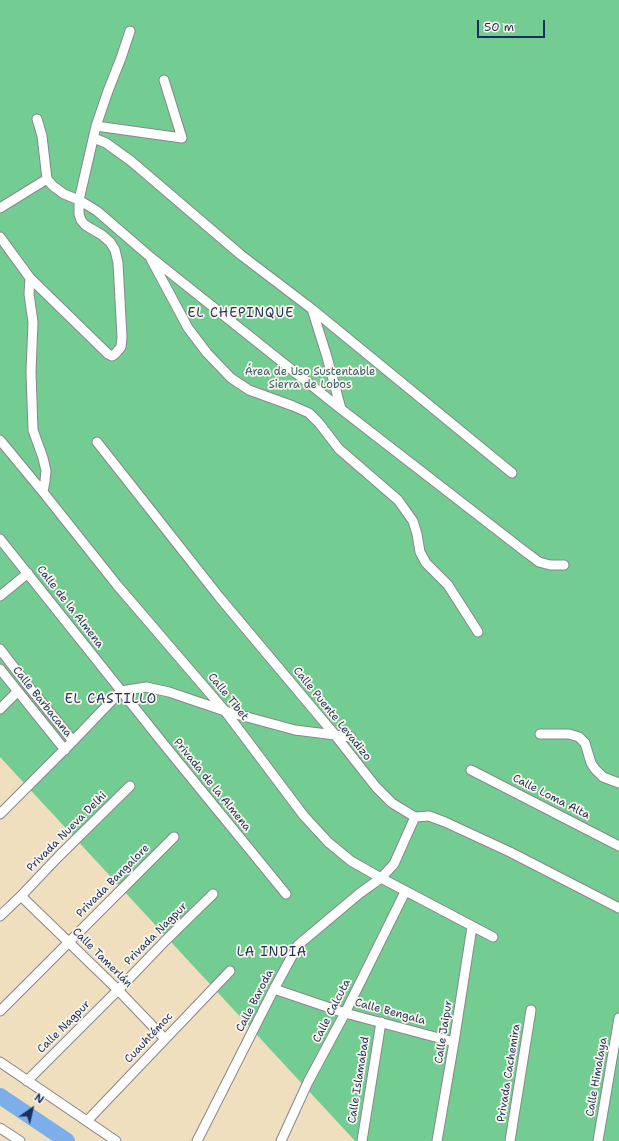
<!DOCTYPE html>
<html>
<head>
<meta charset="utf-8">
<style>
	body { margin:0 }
	#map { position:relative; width:619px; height:1141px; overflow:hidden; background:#f0dfbe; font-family:"Shantell Sans",sans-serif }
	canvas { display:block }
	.north { position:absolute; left:12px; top:1089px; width:40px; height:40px; -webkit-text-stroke:3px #fbf7ec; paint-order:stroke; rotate:34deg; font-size:11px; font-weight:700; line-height:16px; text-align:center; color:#1b2f5e }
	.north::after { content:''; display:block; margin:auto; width:14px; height:18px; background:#1b2f5e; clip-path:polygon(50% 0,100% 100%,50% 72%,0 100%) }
	.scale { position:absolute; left:477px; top:20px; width:68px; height:18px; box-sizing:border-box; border:2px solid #1b2f5e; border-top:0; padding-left:5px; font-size:12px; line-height:14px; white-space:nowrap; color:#1b2f5e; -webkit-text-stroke:3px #fbf7ec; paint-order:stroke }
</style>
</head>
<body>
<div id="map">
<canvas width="619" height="1141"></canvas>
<div class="north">N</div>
<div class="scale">50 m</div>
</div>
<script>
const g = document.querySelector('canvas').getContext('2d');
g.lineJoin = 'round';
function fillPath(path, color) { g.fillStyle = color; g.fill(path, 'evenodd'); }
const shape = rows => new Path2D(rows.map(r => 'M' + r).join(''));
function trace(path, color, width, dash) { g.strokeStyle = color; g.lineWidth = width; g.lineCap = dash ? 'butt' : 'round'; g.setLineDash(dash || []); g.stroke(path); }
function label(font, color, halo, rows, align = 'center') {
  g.font = font + ' "Shantell Sans",sans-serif'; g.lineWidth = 3.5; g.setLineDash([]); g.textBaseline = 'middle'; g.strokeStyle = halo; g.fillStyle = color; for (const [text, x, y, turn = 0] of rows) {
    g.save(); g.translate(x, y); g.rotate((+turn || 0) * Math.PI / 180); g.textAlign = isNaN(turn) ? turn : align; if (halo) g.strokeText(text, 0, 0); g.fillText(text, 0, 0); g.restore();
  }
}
fillPath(shape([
	[0,0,619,0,619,1141,355,1141,0,757]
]), '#73cd93');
trace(shape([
	[0,1096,67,1141]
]), '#7cafe9', 16);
const minor = shape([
	[37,119,42,136,47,179,53,186,64,194,79,200,97,211,148,255,341,409,523,550,539,562,550,565,564,565],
	[96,126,182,138,164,80],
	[94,138,106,143,131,161,241,255,312,309,512,473],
	[0,208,47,179],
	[0,237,30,278,108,354,112,356,115,354,121,347,122,337,118,263,115,250,110,242,102,235,85,225,81,220,79,214,79,200,96,126,108,91,121,58,130,31],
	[151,259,188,328,207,353,231,378,249,390,293,406,309,413,319,423,339,449,398,500,413,521,417,534,420,552,426,563,448,585,478,632],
	[30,278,29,294,33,322,31,372,33,430,43,458,46,471,45,481,43,492],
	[312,309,327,357,341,409],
	[0,440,43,492,117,585,225,711,304,816,328,842,351,861,381,878,493,937],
	[97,442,220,598,335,735,376,787,392,803,415,817,429,816,445,822,510,852,619,908],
	[0,539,166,747,286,894],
	[0,596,28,573],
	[0,649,26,683,73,741],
	[0,669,65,750],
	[121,691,146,687,169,692,225,711,295,730,351,737],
	[0,709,17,692],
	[540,734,569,734,579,737,585,743,591,763,595,769,603,777,619,783],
	[471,770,619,846],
	[0,814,73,741,121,691],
	[21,896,118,990,165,1039],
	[0,916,21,896,58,857,130,786],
	[274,989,345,1013,454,1042],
	[0,1011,174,837],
	[0,1062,116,1141],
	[27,1081,118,990,165,941,213,894],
	[87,1121,230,971],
	[0,1128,20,1141],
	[197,1141,274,989,298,945,360,893,381,878,394,864,415,817],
	[281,1141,308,1082,345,1013,405,892],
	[362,1141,381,1022],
	[437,1141,454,1042,472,927],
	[510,1141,531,1010],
	[598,1141,619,1018]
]);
trace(minor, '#86878e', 11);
trace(minor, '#fff', 9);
label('11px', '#355e6e', '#fbf7ec', [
	["Área de Uso Sustentable",310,372],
	["Sierra de Lobos",310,385]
]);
label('11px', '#1b2f5e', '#fbf7ec', [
	["Calle de la Almena",70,607,52],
	["Calle Tibet",228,697,51],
	["Calle Barbacana",42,702,51],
	["Calle Puente Levadizo",332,714,51],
	["Privada de la Almena",212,785,51],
	["Calle Loma Alta",551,797,27],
	["Privada Nueva Delhi",67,832,-45],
	["Privada Bangalore",113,881,-45],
	["Privada Nagpur",156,934,-45],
	["Calle Tamerlán",102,958,45],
	["Calle Baroda",255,1001,-63],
	["Calle Calcuta",332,1011,-63],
	["Calle Bengala",390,1012,15],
	["Calle Nagpur",64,1027,-45],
	["Calle Jaipur",444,1032,-81],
	["Cuauhtémoc",149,1038,-47],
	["Privada Cachemira",509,1073,-81],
	["Calle Himalaya",597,1077,-80],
	["Calle Islamabad",359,1080,-81]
]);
g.letterSpacing = '1px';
label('13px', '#1b2f5e', '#fbf7ec', [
	["EL CHEPINQUE",241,314],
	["EL CASTILLO",111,700],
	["LA INDIA",272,953]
]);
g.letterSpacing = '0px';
</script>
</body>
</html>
